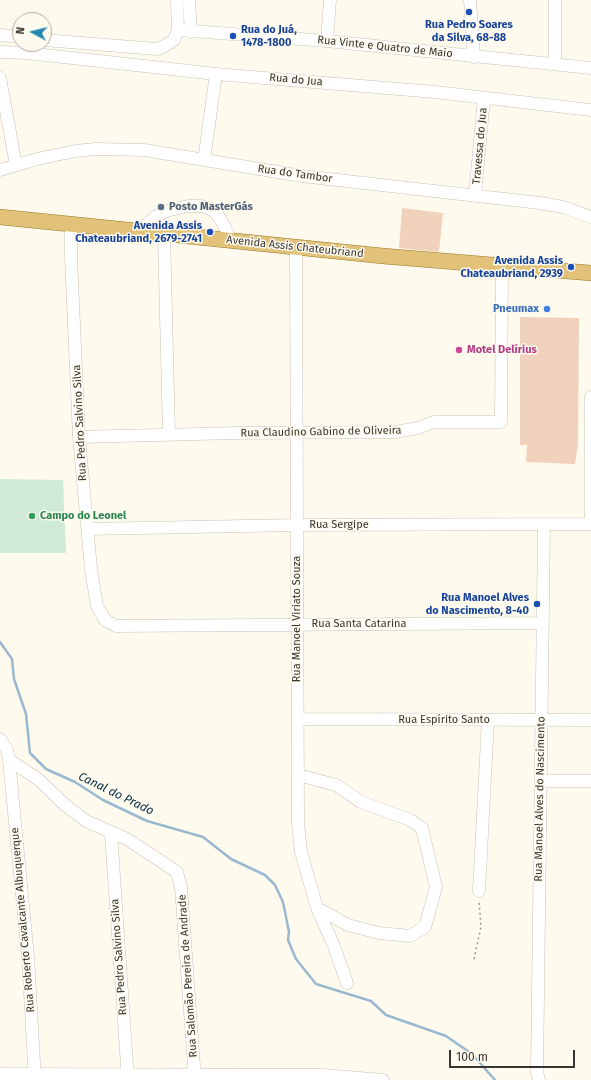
<!DOCTYPE html>
<html>
<head>
<meta charset="utf-8">
<style>
	body { margin:0 }
	#map { position:relative; width:591px; height:1080px; overflow:hidden; background:#fefaee; font-family:"Fira Sans",sans-serif }
	canvas { display:block }
	.north { position:absolute; left:12px; top:12px; width:40px; height:40px; box-sizing:border-box; background:#fefaee; border:1px solid #aeaba2; border-radius:50%; rotate:277deg; font-size:11px; font-weight:700; line-height:16px; text-align:center; color:#363530 }
	.north::after { content:''; display:block; margin:auto; width:14px; height:18px; background:#2388b2; clip-path:polygon(50% 0,100% 100%,50% 72%,0 100%) }
	.scale { position:absolute; left:449px; top:1050px; width:126px; height:18px; box-sizing:border-box; border:2px solid #363530; border-top:0; padding-left:5px; font-size:12px; line-height:14px; white-space:nowrap; color:#363530; -webkit-text-stroke:3px #fefaee; paint-order:stroke }
</style>
</head>
<body>
<div id="map">
<canvas width="591" height="1080"></canvas>
<div class="north">N</div>
<div class="scale">100 m</div>
</div>
<script>
const g = document.querySelector('canvas').getContext('2d');
g.lineJoin = 'round';
function fillPath(path, color) { g.fillStyle = color; g.fill(path, 'evenodd'); }
const shape = rows => new Path2D(rows.map(r => 'M' + r).join(''));
function trace(path, color, width, dash) { g.strokeStyle = color; g.lineWidth = width; g.lineCap = dash ? 'butt' : 'round'; g.setLineDash(dash || []); g.stroke(path); }
function label(font, color, halo, rows, align = 'center') {
  g.font = font + ' "Fira Sans",sans-serif'; g.lineWidth = 3; g.setLineDash([]); g.textBaseline = 'middle'; g.strokeStyle = halo; g.fillStyle = color; for (const [text, x, y, turn = 0] of rows) {
    g.save(); g.translate(x, y); g.rotate((+turn || 0) * Math.PI / 180); g.textAlign = isNaN(turn) ? turn : align; if (halo) g.strokeText(text, 0, 0); g.fillText(text, 0, 0); g.restore();
  }
}
fillPath(shape([
	[0,479,63,480,66,553,0,553]
]), '#d0ead8');
trace(shape([
	[0,642,12,659,14,679,26,714,30,753,46,769,75,782,103,800,147,821,203,837,231,859,265,875,275,885,283,902,289,932,288,940,296,959,316,984,371,1001,386,1015,446,1036,472,1054,495,1080]
]), '#9ab8cf', 2.5);
fillPath(shape([
	[402,208,443,213,439,252,399,248],
	[520,317,579,318,578,444,575,464,526,462,527,445,520,445]
]), '#f0d1bb');
const minor = shape([
	[189,0,191,32],
	[470,0,474,57],
	[555,0,555,64],
	[178,30,327,41,591,68],
	[0,35,20,37],
	[44,40,157,49,163,47,174,40,178,30,177,0],
	[327,41,330,0],
	[0,52,27,53,216,74,435,92,591,110],
	[0,78,16,165],
	[204,160,216,74],
	[0,170,37,159,75,151,96,149,144,150,302,176,540,203,563,207,591,217],
	[475,195,484,98],
	[71,224,71,258,79,437,91,569,97,606,105,620,116,626,543,623],
	[139,232,155,217,166,211,188,206,201,206,209,208,217,214,225,227,230,240],
	[164,234,169,435],
	[296,247,298,823,301,852,317,908,334,946,347,983],
	[79,437,236,433,395,432,418,428,434,422,501,422,502,266],
	[591,524,591,397],
	[88,529,297,525,591,524],
	[298,719,591,720],
	[0,739,7,750,9,760,28,957,35,1080],
	[9,760,38,779,65,805,86,821,127,839,177,872,181,887,195,1080],
	[298,775,336,785,361,802,410,820,422,828,436,887,425,927,410,936,379,933,348,925,317,908],
	[541,781,591,781],
	[111,833,128,1080],
	[479,891,488,720],
	[0,1074,324,1075,383,1080],
	[539,1080,537,1072,544,525]
]);
const major = shape([
	[0,217,383,256,591,273]
]);
trace(minor, '#c6c2b7', 13);
trace(major, '#997726', 16);
trace(shape([
	[474,959,481,927,479,901]
]), '#9f9c93', 1.5, [2, 3]);
trace(minor, '#fff', 12);
trace(major, '#e2c279', 15);
for (const [x, y, r, color] of [
	[469,12,4,"#1a4fb4"],
	[233,36,4,"#1a4fb4"],
	[161,207,4,"#5c6f8a"],
	[210,232,4,"#1a4fb4"],
	[571,267,4,"#1a4fb4"],
	[547,309,4,"#3f7fe0"],
	[459,350,4,"#d1479c"],
	[32,516,4,"#2e9e5b"],
	[537,604,4,"#1a4fb4"]
]) { const dot = new Path2D(); dot.arc(x, y, r, 0, 2 * Math.PI); g.fillStyle = color; g.fill(dot); trace(dot, '#fefaee', 1.5); }
label('bold 11px', '#164399', '#fefaee', [
	["Rua Pedro Soares",469,25,"center"],
	["da Silva, 68-88",469,38,"center"],
	["Rua do Juá,",241,30,"left"],
	["1478-1800",241,43,"left"],
	["Avenida Assis",202,226],
	["Chateaubriand, 2679-2741",202,239],
	["Avenida Assis",563,261],
	["Chateaubriand, 2939",563,274],
	["Rua Manoel Alves",529,598],
	["do Nascimento, 8-40",529,611]
], 'right');
label('11px', '#363530', '#fefaee', [
	["Rua Vinte e Quatro de Maio",385,47,6],
	["Rua do Jua",296,80,5],
	["Travessa do Jua",480,146,-85],
	["Rua do Tambor",295,174,8],
	["Avenida Assis Chateubriand",295,247,6],
	["Rua Pedro Salvino Silva",80,423,-93],
	["Rua Claudino Gabino de Oliveira",321,432,-1],
	["Rua Sergipe",339,525],
	["Rua Manoel Viriato Souza",297,619,-90],
	["Rua Santa Catarina",359,624],
	["Rua Espírito Santo",444,720],
	["Rua Manoel Alves do Nascimento",540,799,-89],
	["Rua Roberto Cavalcante Albuquerque",23,920,-95],
	["Rua Pedro Salvino Silva",119,957,-94],
	["Rua Salomão Pereira de Andrade",188,976,-94]
]);
label('bold 11px', '#4e5e75', '#fefaee', [
	["Posto MasterGás",169,207]
], 'left');
label('bold 11px', '#366cbe', '#fefaee', [
	["Pneumax",539,309]
], 'right');
label('bold 11px', '#b23c85', '#fefaee', [
	["Motel Delírius",467,350]
], 'left');
label('bold 11px', '#27864d', '#fefaee', [
	["Campo do Leonel",40,516]
], 'left');
label('italic 12px', '#082f47', '#fefaee', [
	["Canal do Prado",116,794,26]
]);
</script>
</body>
</html>
